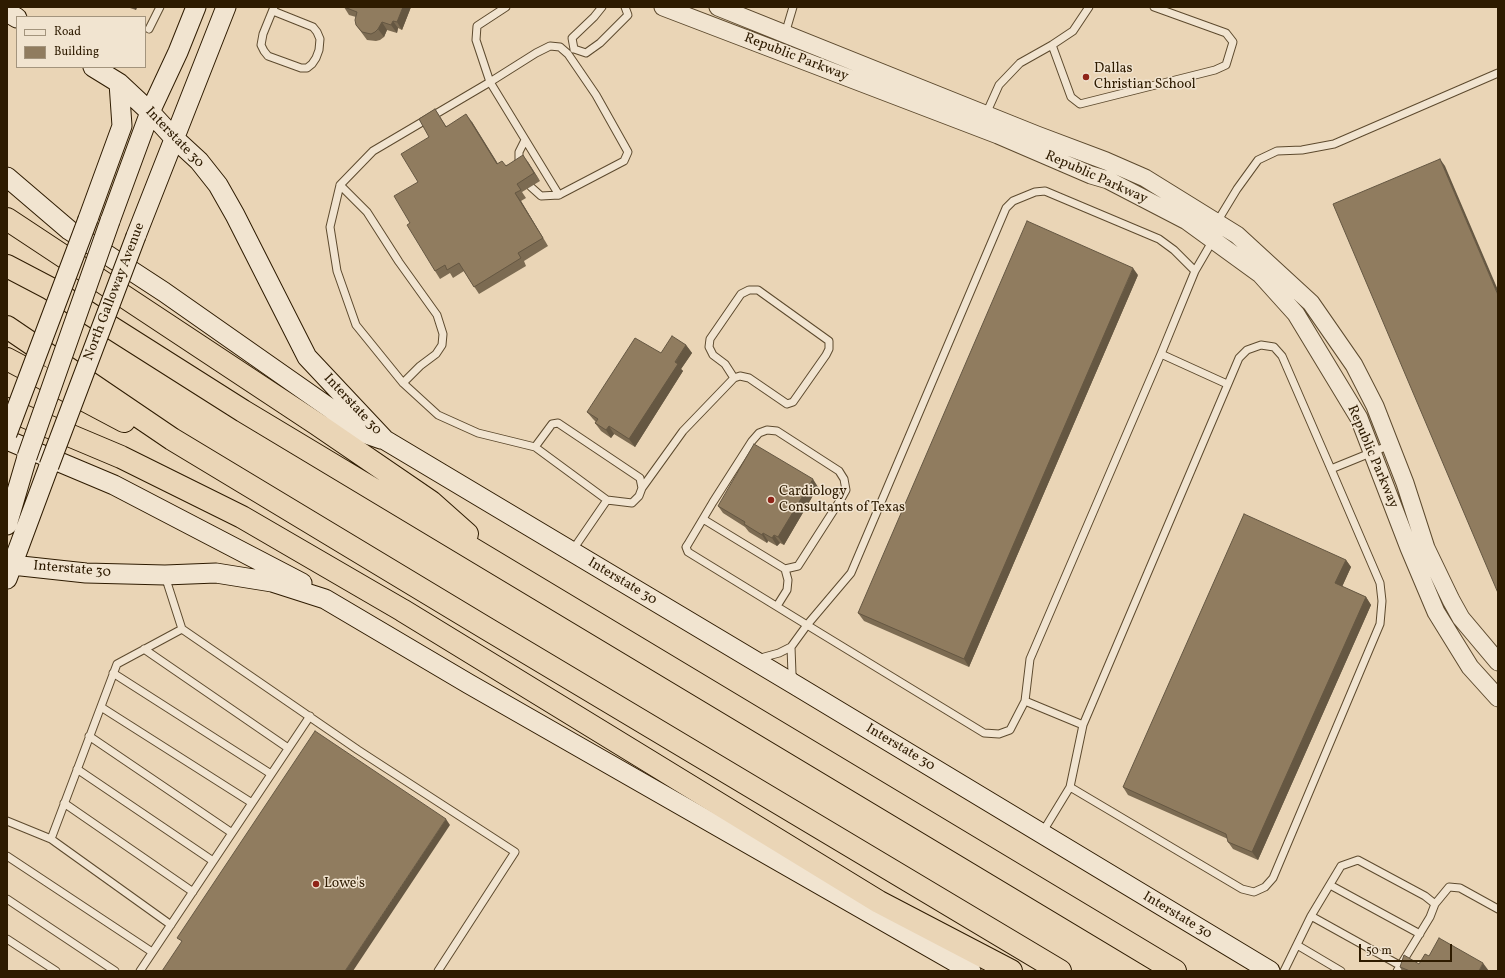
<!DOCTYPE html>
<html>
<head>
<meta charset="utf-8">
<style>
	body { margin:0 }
	#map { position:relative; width:1505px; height:978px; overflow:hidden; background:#ead5b6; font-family:Vollkorn,serif }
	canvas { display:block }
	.frame { position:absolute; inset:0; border:8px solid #2e1b00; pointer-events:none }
	.legend { position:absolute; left:16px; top:16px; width:130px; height:52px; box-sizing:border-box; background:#f1e4d0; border:1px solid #a3947d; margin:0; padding:5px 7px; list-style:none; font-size:12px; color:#2e1b00 }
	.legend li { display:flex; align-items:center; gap:8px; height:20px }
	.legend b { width:20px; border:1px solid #a3947d }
	.scale { position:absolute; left:1359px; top:944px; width:93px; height:18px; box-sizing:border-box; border:2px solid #2e1b00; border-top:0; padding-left:5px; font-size:12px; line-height:14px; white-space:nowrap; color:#2e1b00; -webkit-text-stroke:3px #f1e4d0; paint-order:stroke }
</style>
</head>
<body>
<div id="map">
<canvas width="1505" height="978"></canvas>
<div class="frame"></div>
<ul class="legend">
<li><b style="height:5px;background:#f1e4d0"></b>Road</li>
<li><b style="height:11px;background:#907c5f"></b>Building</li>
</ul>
<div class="scale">50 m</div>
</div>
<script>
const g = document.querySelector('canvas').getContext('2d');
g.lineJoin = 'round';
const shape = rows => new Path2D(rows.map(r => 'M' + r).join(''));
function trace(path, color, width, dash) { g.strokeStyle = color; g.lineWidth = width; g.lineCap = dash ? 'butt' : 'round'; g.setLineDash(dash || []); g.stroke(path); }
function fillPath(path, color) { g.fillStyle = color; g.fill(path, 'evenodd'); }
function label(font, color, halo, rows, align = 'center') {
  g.font = font + ' Vollkorn,serif'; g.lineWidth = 3; g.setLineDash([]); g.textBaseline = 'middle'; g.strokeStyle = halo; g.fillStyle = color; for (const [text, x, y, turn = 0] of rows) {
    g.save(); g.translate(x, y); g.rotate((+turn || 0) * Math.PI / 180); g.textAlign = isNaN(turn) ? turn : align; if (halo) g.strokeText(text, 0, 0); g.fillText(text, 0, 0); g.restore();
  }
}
const service = shape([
	[506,7,477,26,476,40,490,82,559,195,624,161,628,152,596,95,568,54,560,47,550,46,536,53,490,82,373,151,340,185,330,227,337,271,356,325,403,383,438,415,478,433,535,447,607,500,572,551],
	[273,11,313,27,317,32,320,39,319,50,316,58,312,64,307,68,301,68,268,56,264,51,261,45,263,34,274,7],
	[149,29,160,7],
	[785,34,793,7],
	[1052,45,1071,97,1080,104,1215,70,1226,65,1233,42,1226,33,1154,7],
	[574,49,586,53,600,43,628,15,625,7],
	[574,49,572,38,594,17,602,7],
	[986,114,999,85,1020,63,1052,45,1073,31,1089,7],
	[519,166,519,152,525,140],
	[340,185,367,212,399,262,437,315,443,334,442,345,436,354,420,366,403,383],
	[531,187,541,196,559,195],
	[1217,222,1237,189,1258,160,1277,151,1302,150,1334,144,1498,73],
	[1195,271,1174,250,1159,239,1045,191,1035,192,1013,201,1006,208,851,573,807,625,984,733,999,734,1010,730,1025,701,1030,659,1161,354,1195,271,1213,240],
	[1161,354,1227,384],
	[535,447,552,424,558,423,640,478,642,488,639,496,632,503,607,500],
	[1331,469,1390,445],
	[642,488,683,431,734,378,740,376,749,378,787,404,793,402,826,355,829,349,829,341,758,290,749,290,741,294,710,339,709,347,713,355,725,364,734,378],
	[703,519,785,569,798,566,841,499,846,490,844,479,839,471,777,431,767,430,759,433,752,441,713,502,688,544,686,547,688,552,807,625,791,647,779,653,757,659],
	[165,576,182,629,358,750,515,852,438,971],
	[777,606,787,590,788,580,785,569],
	[791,647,792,674,795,680],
	[144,649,288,748],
	[113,673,271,774],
	[1025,701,1083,725],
	[101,707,252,803],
	[89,736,232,833],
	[77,769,213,861],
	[64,803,193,892],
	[7,821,51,839,117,664,182,629],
	[1042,833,1070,787,1083,725,1239,358,1247,350,1261,345,1274,347,1282,356,1331,469,1380,583,1382,601,1380,624,1273,878,1265,887,1254,892,1242,889,1070,787],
	[51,839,171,925],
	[7,856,152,952],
	[1330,885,1420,934],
	[7,899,115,971],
	[1435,904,1449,887,1460,888,1498,909],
	[1311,916,1401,966],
	[7,939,56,971],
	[1297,945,1341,971],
	[140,971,310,716],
	[1284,971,1311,916,1341,866,1358,860,1425,896,1435,904,1430,917,1397,971]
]);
const tertiary = shape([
	[663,7,998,135,1091,175,1108,180,1187,221,1260,274,1296,314,1359,418,1409,548,1436,612,1470,667,1498,698],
	[718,7,1037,135,1106,161,1145,178,1237,235,1311,303,1354,365,1375,406,1405,483,1426,548,1451,600,1461,618,1498,662]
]);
const secondary = shape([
	[7,12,17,18],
	[93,67,119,83,150,112,174,138,199,161,218,185,235,215,307,357,385,440,797,686,1270,971],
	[7,177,69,230,164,292,331,409,355,430,381,439],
	[88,219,122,126,119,83],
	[110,221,150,112,178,52,196,7],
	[136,236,226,7],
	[7,440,114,485,302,583],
	[7,525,27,457],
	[7,563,12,565,86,573,165,575,216,573,272,582,325,599,469,684,971,971],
	[7,579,49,466]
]);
const motorway = shape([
	[7,219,317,424,431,502,467,534],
	[7,266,49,288,243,411,1175,971],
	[7,327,172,439,484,627,1060,971],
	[7,359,124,421],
	[7,409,121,457,242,517,402,610,879,902,1011,971]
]);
trace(service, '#5d4a2e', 9);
trace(tertiary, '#5d4a2e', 19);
trace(secondary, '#2e1b00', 21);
trace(motorway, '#2e1b00', 24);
trace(service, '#f1e4d0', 7);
trace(tertiary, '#f1e4d0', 17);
trace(secondary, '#f1e4d0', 19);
trace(motorway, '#ead5b6', 22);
const secondaryBridge = shape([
	[7,434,88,219],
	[27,457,110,221],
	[49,466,136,236]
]);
trace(secondaryBridge, '#2e1b00', 21, []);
trace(secondaryBridge, '#f1e4d0', 19);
fillPath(shape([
	[127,7,137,7,136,10],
	[344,7,411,7,402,30,398,28,397,33,387,30,384,37,380,40,376,41,367,40,356,25,356,17,349,15],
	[435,109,446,126,472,122,498,164,506,165,528,162,540,181,522,192,526,198,521,201,548,246,524,261,526,266,479,294,464,271,453,278,450,273,440,279,435,271,410,223],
	[1138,275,969,667,864,621,858,613],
	[686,345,692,353,681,369,683,371,635,447,614,434,611,438,601,431,595,423,596,422,593,419,587,412,661,353],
	[818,487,784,545,780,543,777,546,768,541,767,543,749,532,745,527,723,513,718,506],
	[1346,560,1351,567,1342,587,1366,597,1371,605,1258,860,1233,849,1228,842,1228,839,1128,795,1123,787],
	[1419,964,1489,971,1402,971,1400,967]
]), '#7c6b52');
fillPath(shape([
	[133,7,137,7,136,10],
	[403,7,411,7,402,30,397,22],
	[393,21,398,28,397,33,391,25],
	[382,22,387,30,384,37,378,29],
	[466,114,472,122,503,172,497,164],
	[523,155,528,162,540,181,534,173],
	[1440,159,1445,166,1498,290,1498,295],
	[515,193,521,201,548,246,543,238],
	[1133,268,1138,275,969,667,964,659],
	[686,345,692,353,681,369,683,371,635,447,629,439],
	[609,426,614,434,611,438,606,430],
	[813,479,818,487,784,545,778,537],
	[763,533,768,541,767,543,762,535],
	[774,535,780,543,777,546,772,538],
	[1346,560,1351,567,1340,591,1335,583],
	[1366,597,1371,605,1258,860,1252,852],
	[446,819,450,825,353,971,345,971],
	[1483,963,1489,971,1479,971]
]), '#655742');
const building = shape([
	[344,7,403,7,397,22,393,21,391,25,382,22,378,29,375,32,371,34,362,32,356,25,355,20,357,12,344,7],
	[435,109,446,127,466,114,497,164,502,161,506,166,523,155,534,173,517,184,521,190,515,193,543,238,518,253,521,258,474,287,459,263,447,270,445,265,435,271,407,225,410,223,394,196,418,182,401,154,429,137,419,119,435,109],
	[1440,159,1498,295,1498,593,1333,204,1440,159],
	[1027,221,1133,268,964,659,858,613,1027,221],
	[672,336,686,345,675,362,678,364,629,439,609,426,606,430,595,423,598,419,587,412,635,338,661,353,672,336],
	[754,444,813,479,778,537,774,535,772,538,763,533,762,535,744,524,745,522,718,506,754,444],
	[1244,514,1346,560,1335,583,1366,597,1252,852,1228,842,1226,834,1123,787,1244,514],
	[315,731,446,819,345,971,162,971,182,941,177,938,315,731],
	[1439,938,1483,963,1479,971,1410,971,1400,967,1404,955,1419,964,1425,954,1429,956,1439,938]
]);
fillPath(building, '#907c5f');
trace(building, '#655742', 1);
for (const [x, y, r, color] of [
	[1086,77,4,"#8f2418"],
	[771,500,4,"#8f2418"],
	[316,884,4,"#8f2418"]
]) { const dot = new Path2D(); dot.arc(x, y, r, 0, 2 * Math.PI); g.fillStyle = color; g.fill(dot); trace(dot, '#f1e4d0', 1.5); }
label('14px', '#2e1b00', '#f1e4d0', [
	["Republic Parkway",796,58,21],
	["Interstate 30",174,138,46],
	["Republic Parkway",1096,178,24],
	["North Galloway Avenue",115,292,-69],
	["Interstate 30",352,405,47],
	["Republic Parkway",1372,457,67],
	["Interstate 30",72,570,5],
	["Interstate 30",622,582,31],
	["Interstate 30",900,748,31],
	["Interstate 30",1177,916,31]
]);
label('14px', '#2e1b00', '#f1e4d0', [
	["Dallas",1094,69],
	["Christian School",1094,85],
	["Cardiology",779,492],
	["Consultants of Texas",779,508],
	["Lowe's",324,884]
], 'left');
</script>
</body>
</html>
